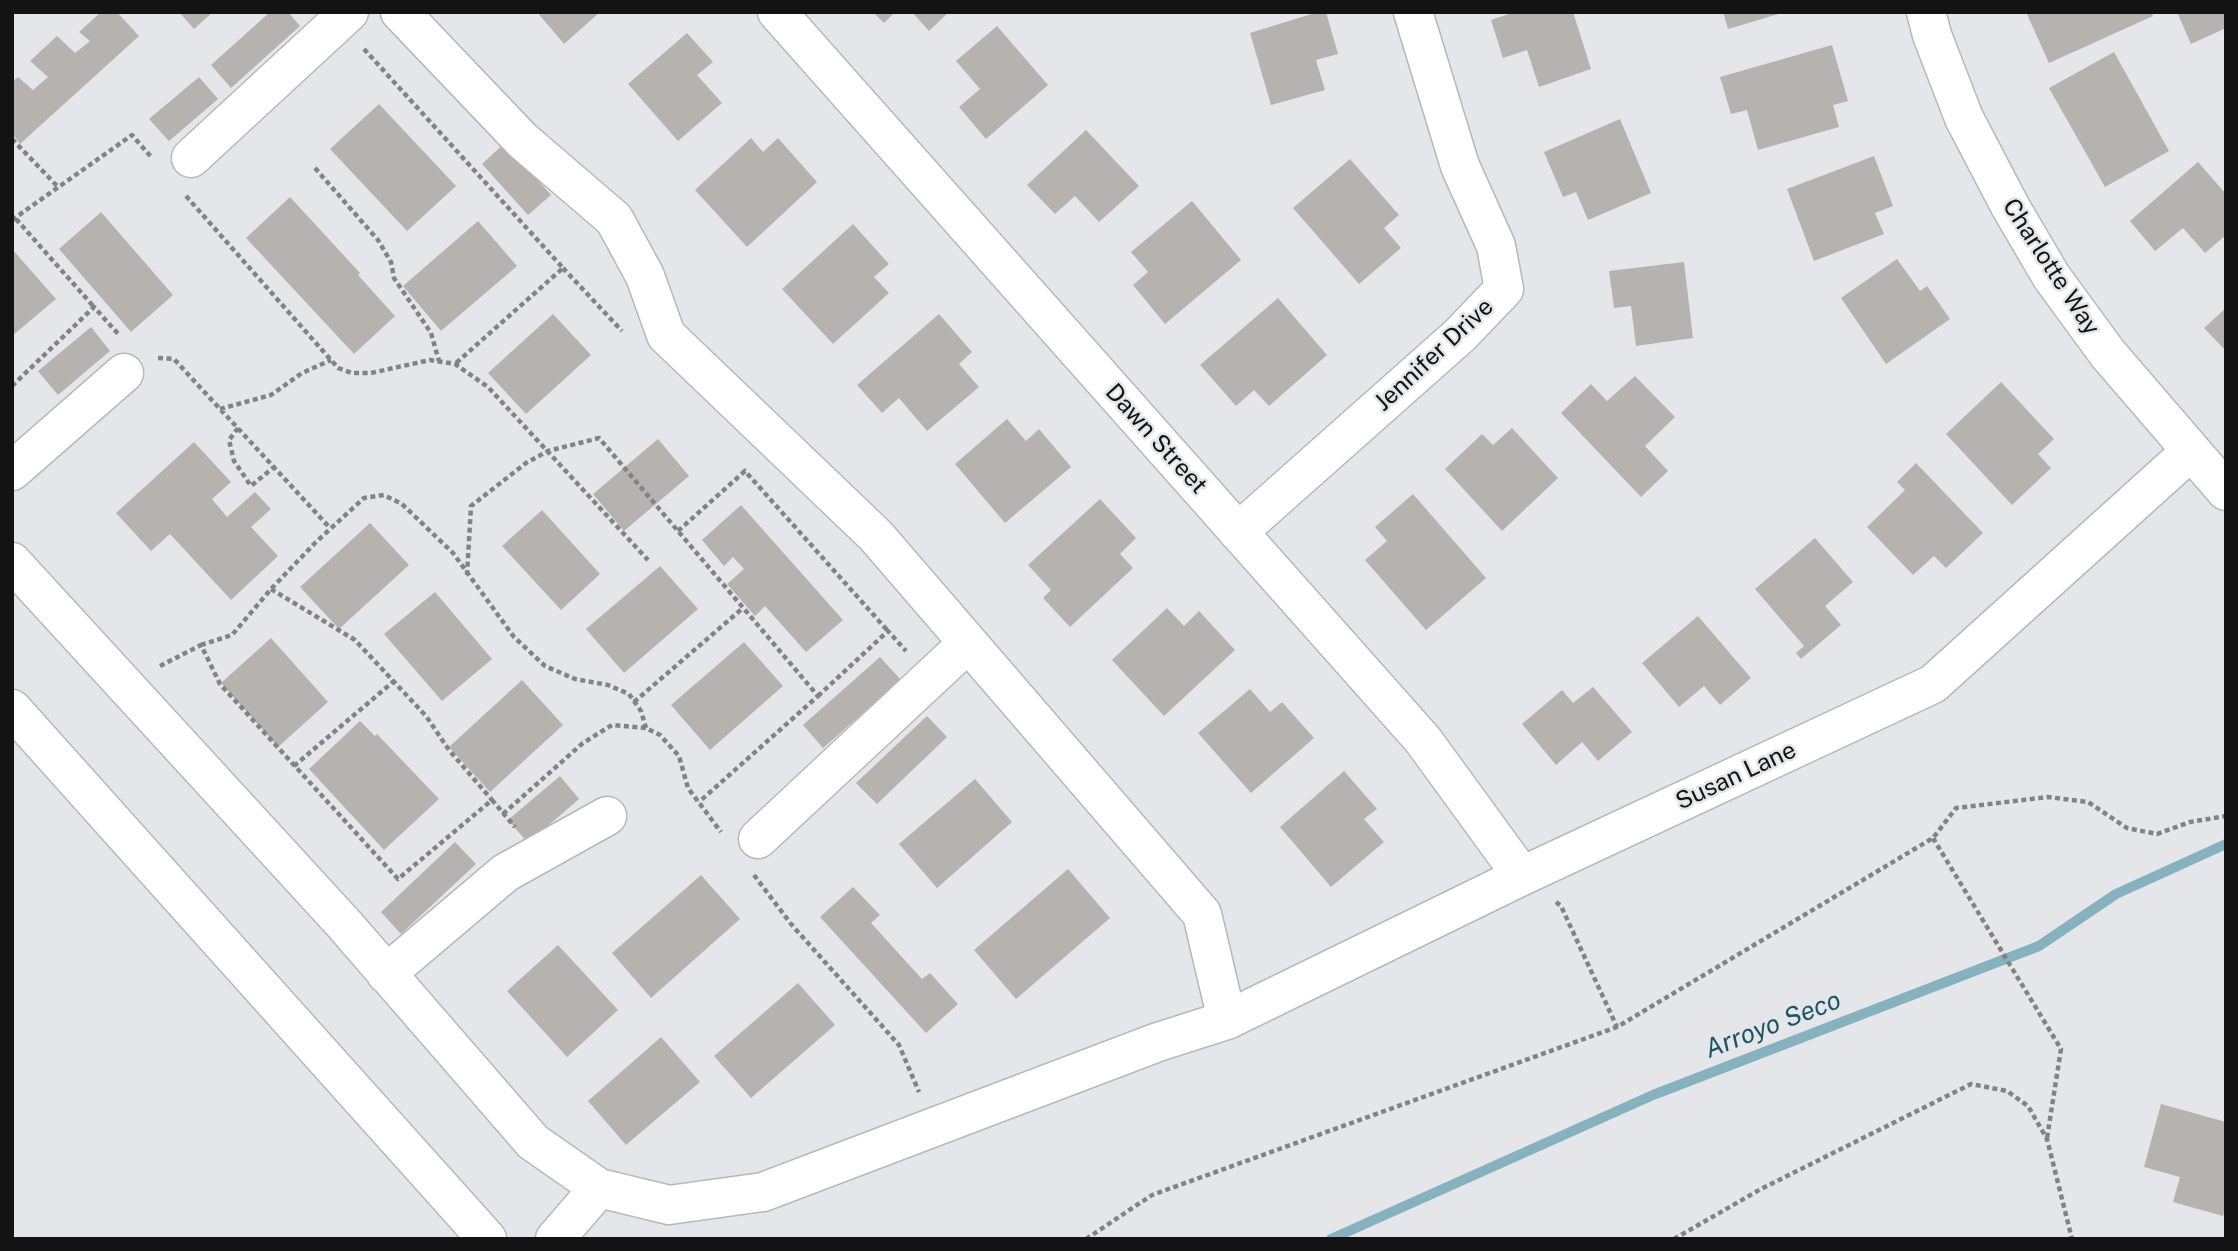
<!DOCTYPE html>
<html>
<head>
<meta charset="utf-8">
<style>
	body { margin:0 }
	#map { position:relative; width:2238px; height:1251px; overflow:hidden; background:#e5e6ea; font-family:"Public Sans",sans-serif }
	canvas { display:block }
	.frame { position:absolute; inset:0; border:14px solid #131314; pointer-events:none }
</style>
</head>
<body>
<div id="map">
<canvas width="2238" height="1251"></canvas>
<div class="frame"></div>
</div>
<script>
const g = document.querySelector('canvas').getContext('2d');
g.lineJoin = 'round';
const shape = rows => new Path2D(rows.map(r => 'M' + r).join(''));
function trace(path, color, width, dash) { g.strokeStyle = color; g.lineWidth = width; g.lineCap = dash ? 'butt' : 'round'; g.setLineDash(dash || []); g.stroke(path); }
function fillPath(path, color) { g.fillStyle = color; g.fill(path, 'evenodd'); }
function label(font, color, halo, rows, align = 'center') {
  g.font = font + ' "Public Sans",sans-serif'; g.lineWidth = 5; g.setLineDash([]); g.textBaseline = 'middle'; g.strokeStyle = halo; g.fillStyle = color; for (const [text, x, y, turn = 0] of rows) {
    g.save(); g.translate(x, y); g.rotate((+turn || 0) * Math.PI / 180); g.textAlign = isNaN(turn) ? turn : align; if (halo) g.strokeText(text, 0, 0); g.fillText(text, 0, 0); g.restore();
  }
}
trace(shape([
	[1331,1239,1653,1095,2039,946,2116,894,2226,844]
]), '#86b1be', 10);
fillPath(shape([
	[101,12,117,12,139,36,20,144,12,133,12,82,18,77,33,90,48,77,30,61,57,36,75,53,90,41,79,32],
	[179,12,213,12,194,29],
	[270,12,288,12,300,26,231,88,211,65],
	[537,12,600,12,564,44],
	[873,12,895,12,884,23],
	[912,12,949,12,929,31],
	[1318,12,1326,12,1338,54,1316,60,1325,90,1271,105,1250,33],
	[1515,12,1573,12,1591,69,1539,87,1527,50,1503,58,1491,20],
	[1723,12,1782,12,1782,13,1728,29],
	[2026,12,2151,12,2153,16,2049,63],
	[2177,12,2226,12,2226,28,2191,44],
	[997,26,1048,85,986,139,959,107,980,89,956,61],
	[687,33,713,62,697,75,722,103,678,141,628,84],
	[1832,45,1848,101,1833,105,1839,127,1758,150,1747,110,1731,114,1720,77],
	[2114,52,2169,151,2105,187,2049,88],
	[199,77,218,99,169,141,149,119],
	[379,104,456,186,407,231,330,149],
	[1620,119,1651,193,1588,220,1576,192,1563,197,1544,152],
	[1086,130,1139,186,1099,222,1075,196,1055,214,1027,185],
	[751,138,763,152,778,138,817,182,747,247,695,190],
	[505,143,551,195,528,215,482,164],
	[1874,156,1893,206,1875,213,1884,234,1814,261,1787,189],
	[1350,159,1399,215,1384,228,1401,248,1359,284,1293,208],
	[2198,162,2226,194,2226,235,2205,253,2183,228,2155,251,2130,221],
	[290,197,360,273,358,275,395,316,354,354,246,238],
	[1192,201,1241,260,1165,324,1133,285,1148,272,1131,252],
	[101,212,173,295,131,332,59,249],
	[478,221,517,266,441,331,403,286],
	[853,224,889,264,874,277,889,293,833,344,782,289],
	[12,249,56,299,12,336],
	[1897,259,1920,291,1927,286,1950,319,1886,364,1841,298],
	[1684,262,1693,338,1636,346,1631,306,1614,308,1609,271],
	[1278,298,1327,355,1269,406,1254,390,1236,406,1200,365],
	[2226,308,2226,351,2204,328],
	[553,314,591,355,526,414,488,373],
	[939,314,972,352,959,364,979,387,927,431,899,398,882,413,857,385],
	[91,327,110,351,58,395,38,371],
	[1635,376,1675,417,1645,446,1668,471,1641,497,1561,413,1591,384,1607,401],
	[2001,382,2054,439,2038,454,2051,468,2012,505,1946,434],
	[1007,419,1026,441,1039,429,1071,467,1005,523,955,464],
	[1512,428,1558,478,1502,531,1445,469,1482,434,1493,445],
	[658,439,689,476,624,531,593,494],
	[194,442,231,482,212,499,227,517,255,492,271,509,251,527,278,556,231,600,170,534,151,551,116,513],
	[1916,463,1983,533,1946,568,1934,556,1913,575,1867,527,1905,490,1897,482],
	[1413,494,1486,578,1426,630,1365,560,1387,541,1375,527],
	[1100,499,1136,538,1120,554,1133,568,1070,627,1043,598,1051,590,1028,565],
	[741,505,843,620,806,652,765,606,755,616,727,584,744,569,733,557,724,566,702,540],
	[542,510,600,574,561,610,502,546],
	[370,523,409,565,339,629,300,587],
	[1815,538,1853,582,1825,606,1841,625,1801,659,1796,653,1804,646,1755,589],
	[660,566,698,609,624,673,586,629],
	[435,592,492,659,442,701,384,634],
	[1167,608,1184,626,1199,611,1235,650,1164,716,1112,660],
	[1698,616,1751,678,1720,705,1704,686,1679,707,1642,663],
	[271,638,328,702,278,747,221,683],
	[744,642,783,686,710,750,671,705],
	[880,657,901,680,823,748,803,725],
	[522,680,563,725,490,792,449,747],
	[1593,687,1632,732,1598,761,1582,742,1556,765,1522,724,1562,690,1573,703],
	[1250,689,1270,712,1282,702,1314,738,1251,793,1198,733],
	[927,716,947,737,877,804,856,783],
	[360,721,375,736,377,734,439,799,384,850,309,769],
	[1344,771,1377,809,1364,819,1384,842,1331,887,1280,827],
	[560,776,579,799,528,843,508,820],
	[975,779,1012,822,937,888,899,844],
	[455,842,476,864,401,934,381,912],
	[1068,869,1110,918,1016,999,974,950],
	[701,875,740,919,651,998,612,953],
	[853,887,880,915,871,923,922,979,930,973,958,1004,926,1033,820,917],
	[558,945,618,1010,567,1057,507,991],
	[798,983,835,1025,751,1098,714,1056],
	[661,1037,700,1082,626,1145,588,1101],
	[2161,1104,2226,1122,2226,1205,2223,1216,2173,1202,2180,1177,2144,1167]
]), '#b6b2af');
const minor = shape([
	[400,12,522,140,614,219,645,276,666,335,876,536,1202,914,1227,1020],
	[777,12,1423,740,1522,876],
	[1926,12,1932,35,1964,118,2010,206,2051,276,2108,354,2226,491],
	[191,158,349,12],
	[12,471,124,373],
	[1238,532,1460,335,1504,289,1496,246,1460,166,1413,12],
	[12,562,344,924,533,1142,599,1188,669,1205,763,1192,1158,1042,1227,1020,1522,876,1933,684,2190,452],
	[12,709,487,1239],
	[758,839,968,643],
	[386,974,505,873,607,816],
	[555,1239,599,1188]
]);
trace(minor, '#b7b8bc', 41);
trace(shape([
	[364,49,563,268,455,364],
	[12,139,59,188],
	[315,168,378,240,391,262,394,278,431,333,439,361],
	[186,196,338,368,352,373,371,373,430,360,455,364,488,387,648,560],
	[16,219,94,307],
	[12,220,132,135,152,158],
	[563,268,622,331],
	[158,358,174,359,330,528],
	[12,386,94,307,120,336],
	[220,409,271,395,302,373,331,360],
	[238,428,229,440,234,461,251,486,274,467],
	[678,531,745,471,888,631],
	[467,575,471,506,526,463,548,451,599,438,818,696,699,802],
	[271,589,355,640,426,716,449,750,492,800],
	[201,645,232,635,271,589,316,542,364,498,384,495,402,504,453,553,514,637,545,666,575,679,608,685,629,694,641,711,646,728],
	[160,666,201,645,220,684,398,879,492,800,515,827],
	[818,696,888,631,906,651],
	[634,702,743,608],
	[294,766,394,681],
	[503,814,583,743,612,725,646,728,660,735,679,756,688,788,721,832],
	[1933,838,2061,1049,2047,1138],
	[754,875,791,924,899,1045,919,1092],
	[1556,902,1561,906,1617,1027],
	[1086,1239,1152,1195,1617,1027,1933,838,1956,808,2048,797,2088,802,2127,828,2157,834,2190,822,2226,816],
	[1674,1239,1761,1189,1971,1084,2007,1091,2028,1106,2047,1139,2072,1239]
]), '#838386', 4.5, [5, 3.5]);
trace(minor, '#fff', 38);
label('24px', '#131314', '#e5e6ea', [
	["Charlotte Way",2051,267,57],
	["Jennifer Drive",1434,355,-43],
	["Dawn Street",1156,439,48],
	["Susan Lane",1736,776,-25]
]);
label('italic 26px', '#1b5665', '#e5e6ea', [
	["Arroyo Seco",1773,1025,-21]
]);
</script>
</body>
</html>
